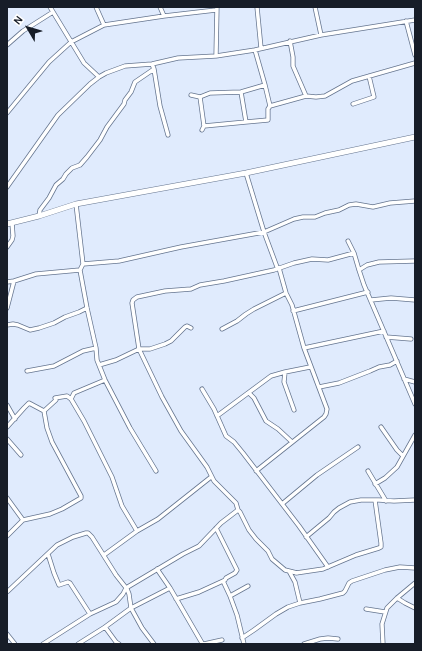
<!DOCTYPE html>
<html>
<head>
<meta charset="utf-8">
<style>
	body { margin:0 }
	#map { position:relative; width:422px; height:651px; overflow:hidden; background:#e0ebfd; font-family:Karla,sans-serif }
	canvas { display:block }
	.frame { position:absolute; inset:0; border:8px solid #171d28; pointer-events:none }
	.north { position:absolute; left:8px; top:8px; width:40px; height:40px; -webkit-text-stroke:3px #fff; paint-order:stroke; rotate:308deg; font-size:11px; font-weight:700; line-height:16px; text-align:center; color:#171d28 }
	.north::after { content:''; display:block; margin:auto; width:14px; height:18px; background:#171d28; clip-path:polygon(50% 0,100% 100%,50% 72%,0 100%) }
</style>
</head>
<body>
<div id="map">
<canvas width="422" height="651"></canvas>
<div class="frame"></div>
<div class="north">N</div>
</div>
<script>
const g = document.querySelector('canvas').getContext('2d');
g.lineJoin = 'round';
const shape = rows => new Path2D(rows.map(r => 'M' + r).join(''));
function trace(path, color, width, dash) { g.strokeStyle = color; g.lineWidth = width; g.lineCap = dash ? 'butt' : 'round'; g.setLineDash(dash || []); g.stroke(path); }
const street = shape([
	[50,7,84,63,99,77],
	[96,7,104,25],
	[160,7,164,16],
	[257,7,261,48],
	[315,7,321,35],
	[406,21,415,55],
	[290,41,293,57,293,66,306,96],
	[7,45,23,31,53,12],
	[216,56,217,7],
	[154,69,160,106,168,135],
	[241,92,246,122],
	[191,95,200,97,210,93,241,92,265,85],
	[200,97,204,126],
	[353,104,374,97,369,76],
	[270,106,306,96,316,97,325,96,352,81,415,63],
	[7,113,49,62,71,42,104,25,164,16,216,10],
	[202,130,204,126,246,122,268,120,268,109,270,106,265,85,255,50],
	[246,173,264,232,277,267,279,268,286,293,292,305,304,348,327,409,326,414,324,417,256,471],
	[7,187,58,115,90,84,99,77,106,73,125,66,152,64,178,58,216,56,255,50,321,35,415,20],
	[76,204,83,264,80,270,87,308,96,348,97,360,105,380,130,428,156,471],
	[39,216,40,210,49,198,56,185,63,179,66,174,72,168,80,165,87,157,100,140,107,127,124,104,125,100,131,92,135,82,154,69,152,64],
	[348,241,354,253,359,270,364,285,415,404],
	[7,247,12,240,13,236,12,223],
	[83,264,119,261,181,247,264,232,294,219,303,217,315,217,325,213,339,210,349,205,356,204,373,207,390,203,415,201],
	[359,270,367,265,379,262,415,261],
	[7,282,14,281,36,274,80,270],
	[371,300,391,298,415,300],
	[7,308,14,281],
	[293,311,368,292],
	[7,325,13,324,18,325,30,330,39,328,54,323,65,317,79,312,87,308],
	[222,329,237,321,246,314,254,309,286,293],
	[386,337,411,339],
	[304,348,384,331],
	[99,365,116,360,139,349,150,349,165,344,171,341,185,327,187,326,191,328],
	[27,371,54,366,83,351,96,348],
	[285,372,284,382,294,410],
	[404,379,415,382],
	[319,387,339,383,370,371,379,367,390,365,397,361],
	[202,389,214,409,226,436,234,442,243,453,299,526,328,567],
	[249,393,254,398,266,421,278,429,292,442],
	[71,399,74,393,105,380],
	[7,405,15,419],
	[44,411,56,400,55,398,67,396,71,399,84,421,112,477,122,506,137,531],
	[217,416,271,376,285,372,310,367],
	[7,427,24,408,29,403,44,411],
	[381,427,397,450,403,456],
	[7,439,21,455],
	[368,471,386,501],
	[375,484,385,478,397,467,415,435],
	[7,498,23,520],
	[282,504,317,475,358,447],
	[216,528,237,570,235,573,226,578,225,580,223,581,230,596,237,615,244,644],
	[7,536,23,520,50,514,62,509,81,498,81,496,52,442,47,428,44,411],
	[306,537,329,518,334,512,339,508,350,502,361,500,379,500,394,501,415,500],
	[48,554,54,573,59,585,68,582,70,583,90,614],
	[104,555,137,531,158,519,211,477],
	[157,569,170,588,202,643,204,644,222,640],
	[289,571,295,582,300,603],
	[296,573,323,569,356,555,379,548,381,547,381,543,375,500],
	[297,573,285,570,272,559,268,551,256,539,249,530,240,512,238,510,236,503,214,481,207,467,181,431,162,397,139,349,132,303,133,300,137,297,165,291,191,289,200,285,224,281,274,270,294,263,312,259,328,260,354,253],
	[7,592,57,545,73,537,86,533,88,533,92,537,116,575,127,589,129,594,131,608,142,628,154,644],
	[230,596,248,586],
	[397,598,405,603,415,608],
	[176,599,199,592,223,581],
	[366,609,385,612],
	[105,627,116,642,119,644],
	[7,634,15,644],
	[242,638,254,630,276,614,288,607,300,603,320,599,343,593,345,591,349,583,352,581,385,570,400,567,415,568],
	[43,644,90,614,116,602,123,594,126,588,183,554,199,546,221,523,238,510],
	[78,644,105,627,131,608,170,588],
	[304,644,320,639,328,638,338,639],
	[383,644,382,624,387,608,397,598,415,583]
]);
const secondary = shape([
	[7,224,39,216,76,204,246,173,415,137]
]);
trace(street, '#65758f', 5);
trace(secondary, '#65758f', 6);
trace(street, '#fff', 3.5);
trace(secondary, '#fff', 5);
</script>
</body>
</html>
